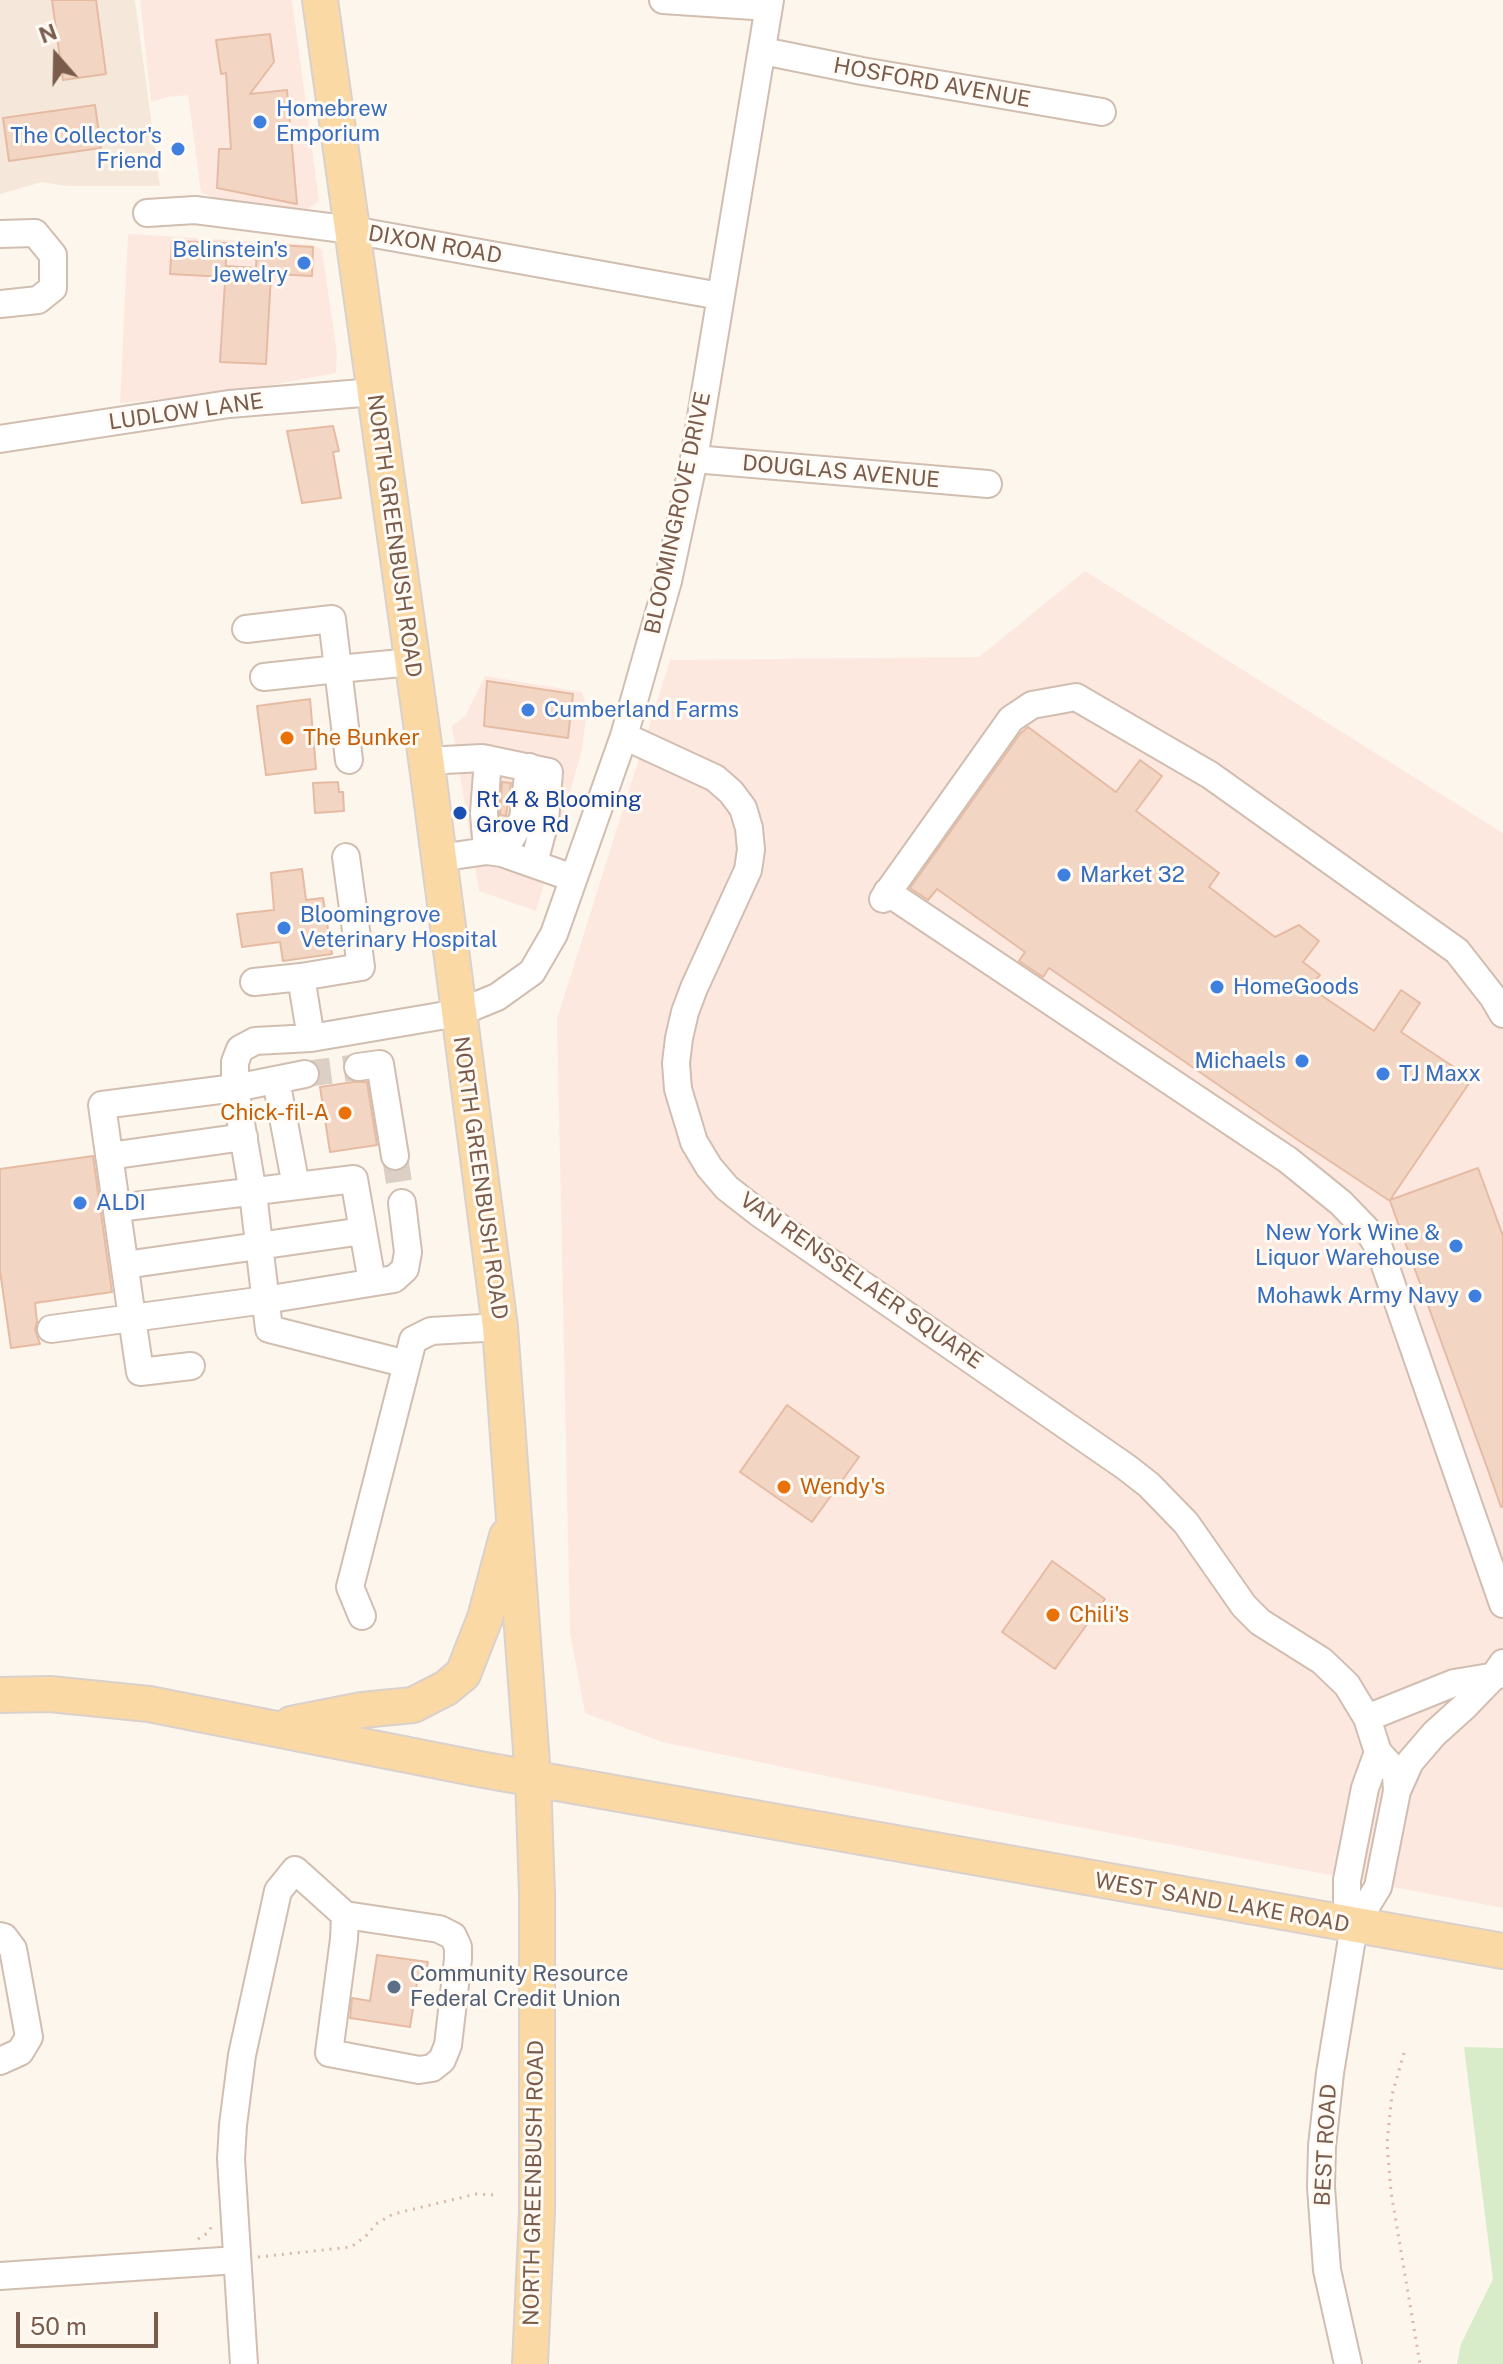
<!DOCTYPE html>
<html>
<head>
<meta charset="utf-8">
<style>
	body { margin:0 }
	#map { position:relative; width:1503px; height:2364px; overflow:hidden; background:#fdf6ec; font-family:"Public Sans",sans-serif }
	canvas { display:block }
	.north { position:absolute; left:16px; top:16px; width:80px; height:80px; -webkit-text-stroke:6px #fffaf3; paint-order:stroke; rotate:340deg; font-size:22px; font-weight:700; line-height:32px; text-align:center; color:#7a5c4d }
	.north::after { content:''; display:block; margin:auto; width:28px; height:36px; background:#7a5c4d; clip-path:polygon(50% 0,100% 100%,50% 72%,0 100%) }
	.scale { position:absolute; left:16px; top:2312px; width:142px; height:36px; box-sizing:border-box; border:4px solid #7a5c4d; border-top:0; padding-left:10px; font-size:24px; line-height:28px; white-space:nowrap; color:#7a5c4d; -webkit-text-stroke:6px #fffaf3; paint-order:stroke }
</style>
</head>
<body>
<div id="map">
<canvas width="1503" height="2364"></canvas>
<div class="north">N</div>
<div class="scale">50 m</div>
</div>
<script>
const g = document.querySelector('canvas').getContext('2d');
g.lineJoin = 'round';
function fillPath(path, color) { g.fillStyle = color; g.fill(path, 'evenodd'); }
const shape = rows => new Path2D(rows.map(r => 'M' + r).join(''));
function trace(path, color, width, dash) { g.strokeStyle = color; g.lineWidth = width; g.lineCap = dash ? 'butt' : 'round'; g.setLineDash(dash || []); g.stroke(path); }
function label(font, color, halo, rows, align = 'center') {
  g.font = font + ' "Public Sans",sans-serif'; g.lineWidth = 6; g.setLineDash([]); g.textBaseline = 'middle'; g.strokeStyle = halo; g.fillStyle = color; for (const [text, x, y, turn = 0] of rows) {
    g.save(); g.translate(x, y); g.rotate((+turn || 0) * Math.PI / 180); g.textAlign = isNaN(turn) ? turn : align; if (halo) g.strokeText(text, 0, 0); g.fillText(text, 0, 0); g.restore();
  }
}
fillPath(shape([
	[0,0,135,0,160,186,66,186,42,182,0,194]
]), '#f5e8da');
fillPath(shape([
	[140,0,292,0,319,201,305,211,225,203,201,192,188,95,168,97,151,102],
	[128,234,313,245,322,250,337,354,336,373,233,392,120,403],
	[1085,571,1503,833,1503,1908,1005,1813,662,1742,585,1713,570,1633,557,1019,670,660,979,657],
	[485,676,582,692,587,710,582,750,536,911,479,891,452,726,466,715]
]), '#fde8e0');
fillPath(shape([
	[1464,2047,1503,2048,1503,2364,1457,2364,1461,2344,1493,2279]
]), '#d8ecc9');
const building = shape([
	[52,0,96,0,106,74,63,80,52,0],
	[270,34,274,62,250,94,287,90,297,204,217,188,219,149,231,149,226,73,221,74,216,40,270,34],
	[95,105,101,148,9,161,3,118,95,105],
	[172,241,227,243,225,277,170,274,172,241],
	[257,244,313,247,312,276,271,274,266,364,220,362,226,266,256,268,257,244],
	[333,426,339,451,333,452,341,498,302,503,287,431,333,426],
	[487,681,573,694,568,738,484,726,487,681],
	[310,699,316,769,266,775,257,706,310,699],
	[1028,727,1116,792,1140,760,1162,776,1136,811,1219,873,1209,887,1275,937,1299,925,1319,941,1303,962,1320,975,1309,987,1374,1031,1401,990,1420,1003,1401,1032,1472,1079,1390,1200,1478,1168,1492,1206,1503,1236,1503,1506,1501,1507,1488,1470,1390,1201,1298,1140,1049,968,1043,977,1019,961,1025,952,937,889,928,900,910,888,1020,734,1028,727],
	[338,782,339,792,343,792,344,811,315,813,313,783,338,782],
	[502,782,511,783,506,816,500,815,502,782],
	[302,869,306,900,323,898,332,954,283,961,280,942,242,947,237,914,274,910,271,873,302,869],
	[353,1082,367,1082,377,1145,330,1152,320,1087,353,1082],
	[93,1156,112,1292,35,1303,37,1322,35,1330,40,1344,11,1348,0,1271,0,1169,93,1156],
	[787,1405,859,1457,812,1522,740,1472,787,1405],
	[1052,1561,1105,1599,1055,1669,1002,1632,1052,1561],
	[377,1955,428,1962,425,1978,418,1977,410,2027,350,2018,352,1998,370,2001,377,1955]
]);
fillPath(building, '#f3d5c3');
trace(building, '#e6bba3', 2);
trace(shape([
	[305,1074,358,1067],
	[395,1156,402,1203]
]), '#dcd0c4', 26, [26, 13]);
const minor = shape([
	[663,0,769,7],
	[763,51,862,71,1102,112],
	[147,213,195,210,352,230,720,296],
	[0,234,35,233,53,255,53,288,38,300,0,304],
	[0,439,229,404,374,392],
	[694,459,988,484],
	[246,629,332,619,338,669,412,662],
	[264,677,338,669,349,760],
	[624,736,715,778,731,792,743,808,749,828,751,850,748,870,694,988,685,1012,679,1038,676,1063,678,1089,694,1142,709,1167,727,1188,759,1213,1126,1467,1149,1485,1186,1523,1244,1606,1260,1622,1322,1661,1347,1685,1367,1718,1378,1752,1388,1763,1396,1775,1397,1791,1378,1887,1354,1926],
	[426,761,482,758,549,772,545,821,534,863],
	[487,851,484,813,488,759],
	[502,853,523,819,529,767],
	[439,858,487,851,502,853,573,878],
	[887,892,1288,1160,1341,1203,1369,1232,1379,1248,1503,1604],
	[883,899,1011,719,1032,705,1076,697,1210,775,1457,951,1493,997,1503,1014],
	[254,982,301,977],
	[311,1038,301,977,361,967,346,857],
	[358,1067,380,1064,395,1156],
	[305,1074,235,1088,102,1105,132,1318,265,1300,394,1279,405,1269,408,1252,402,1203],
	[276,1080,296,1186],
	[109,1156,244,1137],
	[118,1208,354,1179,372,1282],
	[125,1265,363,1231],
	[51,1329,132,1318,140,1372,191,1366],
	[407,1364,269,1329,253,1193,235,1088,235,1062,240,1049,255,1041,311,1038,458,1013,497,997,532,972,554,934,624,736,668,581,694,459,770,0],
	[362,1616,350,1587,413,1340,431,1331,500,1327],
	[1367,1718,1454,1683,1496,1676],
	[1397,1791,1410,1762,1434,1734,1465,1706,1494,1676,1503,1663],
	[0,1936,4,1937,13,1949,29,2037,20,2052,0,2061],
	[0,2276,237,2260],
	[244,2364,231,2159,233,2125,242,2055,278,1891,295,1870,345,1915,344,1939,329,2053,419,2070,432,2068,442,2060,448,2045,458,1959,458,1947,453,1936,439,1929,345,1915],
	[1348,2364,1327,2270,1321,2187,1322,2146,1330,2073,1354,1926,1347,1900,1347,1880,1365,1788,1378,1752]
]);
const major = shape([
	[320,0,428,773,500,1327,533,1778,537,1894,537,2212,530,2364],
	[0,1695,50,1694,149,1704,479,1769,1503,1951],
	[291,1724,362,1710,413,1705,446,1688,463,1674,485,1618,507,1536]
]);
trace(minor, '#d1beb0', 30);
trace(major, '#dad1cd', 38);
trace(shape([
	[1404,2053,1392,2095,1387,2143,1391,2192,1420,2364],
	[198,2239,209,2232,212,2225],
	[258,2257,351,2247,366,2236,376,2224,393,2214,476,2194,495,2195]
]), '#d9b8a5', 3, [2, 6]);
trace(minor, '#fff', 26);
trace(major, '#fbd9a5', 34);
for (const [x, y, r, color] of [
	[260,122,8,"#3f7fe0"],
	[178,149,8,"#3f7fe0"],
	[304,263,8,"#3f7fe0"],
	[528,710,8,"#3f7fe0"],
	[287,738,8,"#e8710a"],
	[460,813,8,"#1a4fb4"],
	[1064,875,8,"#3f7fe0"],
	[284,928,8,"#3f7fe0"],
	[1217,987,8,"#3f7fe0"],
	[1302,1061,8,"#3f7fe0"],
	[1383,1074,8,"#3f7fe0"],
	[345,1113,8,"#e8710a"],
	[80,1203,8,"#3f7fe0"],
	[1456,1246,8,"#3f7fe0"],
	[1475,1296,8,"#3f7fe0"],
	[784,1487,8,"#e8710a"],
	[1053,1615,8,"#e8710a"],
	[394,1987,8,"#5c6f8a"]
]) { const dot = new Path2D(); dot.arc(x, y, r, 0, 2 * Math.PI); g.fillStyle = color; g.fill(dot); trace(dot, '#fffaf3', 3); }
label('22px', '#7a5c4d', '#fffaf3', [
	["HOSFORD AVENUE",932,83,10],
	["DIXON ROAD",435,245,10],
	["LUDLOW LANE",186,412,-8],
	["DOUGLAS AVENUE",841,472,5],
	["BLOOMINGROVE DRIVE",678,513,-78],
	["NORTH GREENBUSH ROAD",394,536,82],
	["NORTH GREENBUSH ROAD",480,1178,82],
	["VAN RENSSELAER SQUARE",861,1281,35],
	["WEST SAND LAKE ROAD",1222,1903,10],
	["BEST ROAD",1326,2145,-87],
	["NORTH GREENBUSH ROAD",534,2183,-89]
]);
label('22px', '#366cbe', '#fffaf3', [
	["Homebrew",276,109],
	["Emporium",276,134],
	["The Collector's",162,136,"right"],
	["Friend",162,161,"right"],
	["Belinstein's",288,250,"right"],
	["Jewelry",288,275,"right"],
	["Cumberland Farms",544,710],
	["Market 32",1080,875],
	["Bloomingrove",300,915],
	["Veterinary Hospital",300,940],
	["HomeGoods",1233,987],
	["Michaels",1286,1061,"right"],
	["TJ Maxx",1399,1074],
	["ALDI",96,1203],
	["New York Wine &",1440,1233,"right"],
	["Liquor Warehouse",1440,1258,"right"],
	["Mohawk Army Navy",1459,1296,"right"]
], 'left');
label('22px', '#c56008', '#fffaf3', [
	["The Bunker",303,738],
	["Chick-fil-A",329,1113,"right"],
	["Wendy's",800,1487],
	["Chili's",1069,1615]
], 'left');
label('22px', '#164399', '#fffaf3', [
	["Rt 4 & Blooming",476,800],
	["Grove Rd",476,825]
], 'left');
label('22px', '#4e5e75', '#fffaf3', [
	["Community Resource",410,1974],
	["Federal Credit Union",410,1999]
], 'left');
</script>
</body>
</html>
